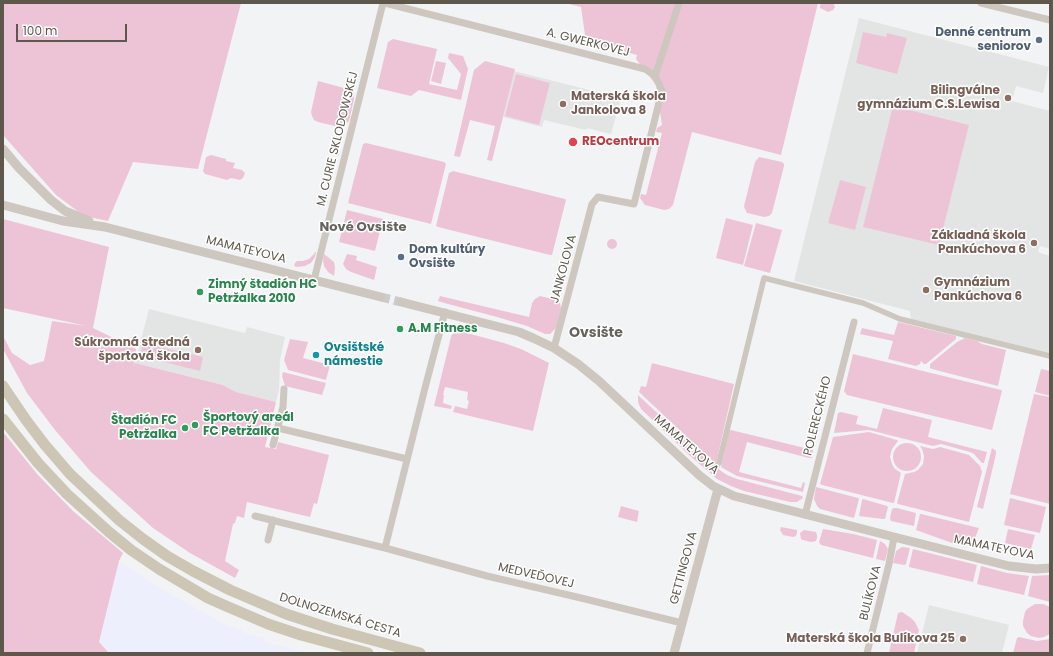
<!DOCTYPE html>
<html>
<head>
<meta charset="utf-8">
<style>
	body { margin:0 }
	#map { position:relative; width:1053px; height:656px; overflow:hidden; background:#f2f3f4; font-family:Poppins,sans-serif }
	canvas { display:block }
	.frame { position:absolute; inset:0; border:4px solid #5e574b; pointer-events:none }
	.scale { position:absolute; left:16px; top:24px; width:111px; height:18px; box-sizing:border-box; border:2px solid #5e574b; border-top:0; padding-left:5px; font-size:12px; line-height:14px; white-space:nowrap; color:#5e574b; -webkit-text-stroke:3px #fff; paint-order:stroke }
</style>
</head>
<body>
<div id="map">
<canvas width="1053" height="656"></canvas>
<div class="frame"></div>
<div class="scale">100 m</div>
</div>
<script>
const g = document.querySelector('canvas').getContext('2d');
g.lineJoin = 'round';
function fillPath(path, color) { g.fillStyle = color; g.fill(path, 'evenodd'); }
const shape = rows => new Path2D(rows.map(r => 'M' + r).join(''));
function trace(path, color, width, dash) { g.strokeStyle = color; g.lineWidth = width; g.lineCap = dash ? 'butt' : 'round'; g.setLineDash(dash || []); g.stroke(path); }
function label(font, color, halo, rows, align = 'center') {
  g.font = font + ' Poppins,sans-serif'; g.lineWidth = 3; g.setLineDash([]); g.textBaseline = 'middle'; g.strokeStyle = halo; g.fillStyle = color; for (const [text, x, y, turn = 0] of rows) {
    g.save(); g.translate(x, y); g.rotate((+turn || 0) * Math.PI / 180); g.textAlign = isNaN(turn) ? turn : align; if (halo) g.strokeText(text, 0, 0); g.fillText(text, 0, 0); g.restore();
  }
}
fillPath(shape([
	[119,561,158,587,228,626,242,630,242,632,264,638,265,642,309,653,109,653,99,642]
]), '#eeeffc');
fillPath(shape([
	[859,18,1049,67,1043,93,1016,86,1012,101,1050,111,1050,249,1040,246,1038,252,1050,256,1050,353,911,320,910,311,794,281],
	[514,71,621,98,611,134,587,128,586,130,544,120,542,127,503,117],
	[149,309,245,333,247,327,285,337,280,360,279,390,276,402,236,392,223,385,135,363],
	[929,605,1009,625,1002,653,917,653]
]), '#e3e5e5');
fillPath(shape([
	[3,3,241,3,198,169,133,162,108,221,84,216,56,195,3,135],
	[565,3,818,3,781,155,692,132,673,205,669,209,664,210,645,205,640,198,641,194,646,195,662,133,656,132,657,128,662,125,656,85,636,59,637,55,586,42,581,7],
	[822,3,833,3,835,7,833,10,828,12,820,8,820,5],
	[863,32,886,37,887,33,907,38,897,74,856,63],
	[393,39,437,49,429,84,457,90,461,74,448,58,449,53,463,56,468,69,461,100,419,90,411,96,377,88,388,42],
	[436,61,446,63,441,84,431,81],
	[485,61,515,69,492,161,487,160,495,126,470,120,460,157,454,156,474,70],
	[516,74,550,83,539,125,505,116],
	[318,81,348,89,351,91,354,94,354,99,349,121,345,125,339,127,318,122,314,120,312,116,311,112],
	[893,106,969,125,939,245,863,227],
	[366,143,444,162,446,164,431,224,348,203,363,144],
	[211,155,226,159,226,161,235,163,233,168,242,170,245,173,243,178,240,180,231,178,227,180,205,174,203,171,206,157],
	[759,157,782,162,784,164,784,166,772,213,769,216,764,217,747,213,745,209,744,206,755,162],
	[453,171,565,199,566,200,552,255,550,255,438,227,436,226,449,173],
	[840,180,866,187,855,230,828,223],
	[347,210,383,219,375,251,339,242],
	[726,218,753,225,743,265,716,258],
	[3,219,109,247,93,328,136,349,134,367,135,363,223,385,236,392,276,402,265,447,276,449,278,442,329,455,317,504,314,503,310,517,247,502,244,518,237,516,235,523,233,524,225,561,239,570,235,578,190,553,153,528,91,472,55,430,27,393,3,349,3,336,12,353,30,365,44,361,52,321,87,326,3,308],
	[756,223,782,230,770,273,744,266],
	'607 244a5 5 0 1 1 10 0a5 5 0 1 1-10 0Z',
	[315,252,316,252,315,257,311,263,305,266,297,267,294,266,295,263,297,261,303,261,309,259,314,254],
	[324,254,334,262,335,268,334,276,328,272,324,266,323,260],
	[347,254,357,256,356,260,377,267,374,280,351,272,346,269,343,264],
	[440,296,529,317,532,303,535,299,540,296,556,300,560,303,561,308,556,328,550,334,545,334,527,326,497,317,448,304,438,301],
	[898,322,956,336,956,339,926,364,924,364,921,361,920,364,916,366,888,359,893,341,860,334,862,328,894,335],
	[458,331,463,332,504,343,521,349,549,363,533,431,453,412,455,406,467,409,469,401,467,400,468,392,445,387,443,395,444,395,443,403,452,406,451,409,434,406,451,337,452,334],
	[965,338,977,341,982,344,1006,350,998,386,932,369,930,368,930,364,957,342],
	[290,339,308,342,303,358,330,365,326,380,288,370,284,360],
	[143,343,203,357,200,371,140,356],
	[853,354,1001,390,1002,391,992,430,847,395,844,391],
	[652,363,734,384,716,464,639,392,641,386,646,387],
	[1041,369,1050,371,1050,396,1035,392],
	[283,372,326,383,322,395,285,386,282,376],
	[1034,394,1050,397,1050,504,1010,494],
	[638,395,715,467,727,475,737,479,802,496,803,498,797,502,790,502,744,491,731,486,717,479,689,455,641,409,638,402],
	[883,408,932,420,928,437,987,452,984,463,982,463,974,454,970,452,941,444,933,446,869,430,834,433,838,413,841,412,858,416,856,424,877,429],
	[731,430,813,450,812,458,809,458,747,442,739,472,801,488,803,482,805,483,803,492,737,476,721,467,729,431],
	[3,432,38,475,73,511,123,553,119,561,99,642,109,653,3,653],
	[869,432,897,440,898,441,892,449,890,457,892,464,894,468,901,473,894,503,893,503,822,485,820,484,833,437],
	'893 457a14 14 0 1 1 28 0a14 14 0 1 1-28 0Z',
	[920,446,933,449,940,447,969,455,980,466,982,472,969,522,898,504,897,503,905,474,914,472,918,470,923,464,924,456,922,449],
	[992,448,996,451,996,454,983,509,977,507],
	[816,487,858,498,859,499,854,518,820,509,817,506,814,499],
	[1010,498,1046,507,1040,533,1004,525],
	[863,499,887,506,888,507,885,519,883,519,859,516,862,500],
	[621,506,639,511,637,522,618,517],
	[894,508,897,508,916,513,914,526,891,521,890,518,892,509],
	[920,514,921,514,979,528,975,538,969,544,966,545,961,545,952,543,916,530],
	[781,527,797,530,797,533,796,536,793,537,783,535,780,530],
	[823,529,853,534,877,540,873,558,821,545,819,542],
	[1008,529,1035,535,1031,549,1005,543],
	[804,530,816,532,817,535,817,538,816,541,811,542,803,540,801,539,800,533],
	[880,541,885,544,888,549,885,561,876,559],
	[902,547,910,548,906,564,904,565,893,563,896,551],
	[913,549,977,565,973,582,909,567,909,566],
	[981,566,1007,573,1029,576,1024,595,977,584],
	[1050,575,1050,602,1028,596,1032,576],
	[1035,604,1043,604,1050,607,1050,634,1044,637,1039,638,1031,636,1027,633,1023,626,1023,621,1025,612,1027,609],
	[902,612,911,618,915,622,919,630,914,653,889,653,898,613],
	[1019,637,1037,641,1050,639,1050,653,1013,653,1017,638]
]), '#edc4d6');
trace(shape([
	[381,297,401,302]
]), '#cdccca', 9, [9, 4.5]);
trace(shape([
	[716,466,719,463,764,278,863,303,900,319,1050,356]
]), '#cdc7bf', 5.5);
trace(shape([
	[385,3,645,69,655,76,662,90,634,204,598,197,592,204,554,348],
	[981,3,1050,20],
	[655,76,679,3],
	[314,280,383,3],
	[278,428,407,459],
	[273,445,283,407,284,389],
	[805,515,854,322],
	[255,516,385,548,487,576,581,598,682,623],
	[268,540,273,520],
	[385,548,426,384,445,312],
	[867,653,889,564,894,537]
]), '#cdc7bf', 7);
trace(shape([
	[3,149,19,168,51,200,65,211,89,221],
	[3,205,63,221,105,227,140,236,381,297],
	[401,302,519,332,533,338,554,348,578,364,599,381,699,475,713,486,734,496,894,537,1009,566,1036,569,1050,568],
	[674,653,718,489]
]), '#cdc7bf', 9);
trace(shape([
	[3,386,26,420,45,445,70,474,119,520,143,539,167,556,193,571,230,590,286,614,332,629,420,653],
	[3,419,38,463,67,494,109,532,131,550,159,569,208,598,226,606,268,624,301,635,368,653]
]), '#cec6b4', 11);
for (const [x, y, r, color] of [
	[1039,40,4,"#5c6f8a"],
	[1008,98,4,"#8d6e63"],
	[563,104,4,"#8d6e63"],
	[573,142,5,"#e0444e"],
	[1034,243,4,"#8d6e63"],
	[401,257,4,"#5c6f8a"],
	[926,290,4,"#8d6e63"],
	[200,292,4,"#2e9e5b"],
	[400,329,4,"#2e9e5b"],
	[198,350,4,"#8d6e63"],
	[316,355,4,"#0f9aa8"],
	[195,425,4,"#2e9e5b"],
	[185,428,4,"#2e9e5b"],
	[963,639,4,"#8d6e63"]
]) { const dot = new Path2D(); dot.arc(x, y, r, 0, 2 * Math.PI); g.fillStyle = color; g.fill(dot); trace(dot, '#fff', 1.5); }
label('bold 12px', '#4e5e75', '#fff', [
	["Denné centrum",1031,33],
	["seniorov",1031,47],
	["Dom kultúry",409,250,"left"],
	["Ovsište",409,264,"left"]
], 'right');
label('12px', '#5e574b', '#fff', [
	["A. GWERKOVEJ",588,43,14],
	["M. CURIE SKLODOWSKEJ",338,139,-76],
	["MAMATEYOVA",246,250,14],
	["JANKOLOVA",564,269,-75],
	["POLERECKÉHO",818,416,-76],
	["MAMATEYOVA",686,445,42],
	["MAMATEYOVA",994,548,12],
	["GETTINGOVA",684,568,-75],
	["MEDVEĎOVEJ",536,576,13],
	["BULÍKOVA",871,593,-76],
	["DOLNOZEMSKÁ CESTA",340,616,17]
]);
label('bold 12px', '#785e54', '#fff', [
	["Bilingválne",1000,91],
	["gymnázium C.S.Lewisa",1000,105],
	["Materská škola",571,97,"left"],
	["Jankolova 8",571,111,"left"],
	["Základná škola",1026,236],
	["Pankúchova 6",1026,250],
	["Gymnázium",934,283,"left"],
	["Pankúchova 6",934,297,"left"],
	["Súkromná stredná",190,343],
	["športová škola",190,357],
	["Materská škola Bulíkova 25",955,639]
], 'right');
label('bold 12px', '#be3a42', '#fff', [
	["REOcentrum",582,142]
], 'left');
label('bold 12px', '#27864d', '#fff', [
	["Zimný štadión HC",208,285],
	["Petržalka 2010",208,299],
	["A.M Fitness",408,329],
	["Športový areál",203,418],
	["FC Petržalka",203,432],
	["Štadión FC",177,421,"right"],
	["Petržalka",177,435,"right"]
], 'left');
label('bold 12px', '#0d838f', '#fff', [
	["Ovsištské",324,348],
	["námestie",324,362]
], 'left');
label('bold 13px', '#66645e', '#fff', [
	["Nové Ovsište",363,228]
]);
label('bold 14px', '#66645e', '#fff', [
	["Ovsište",596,333]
]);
</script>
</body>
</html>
